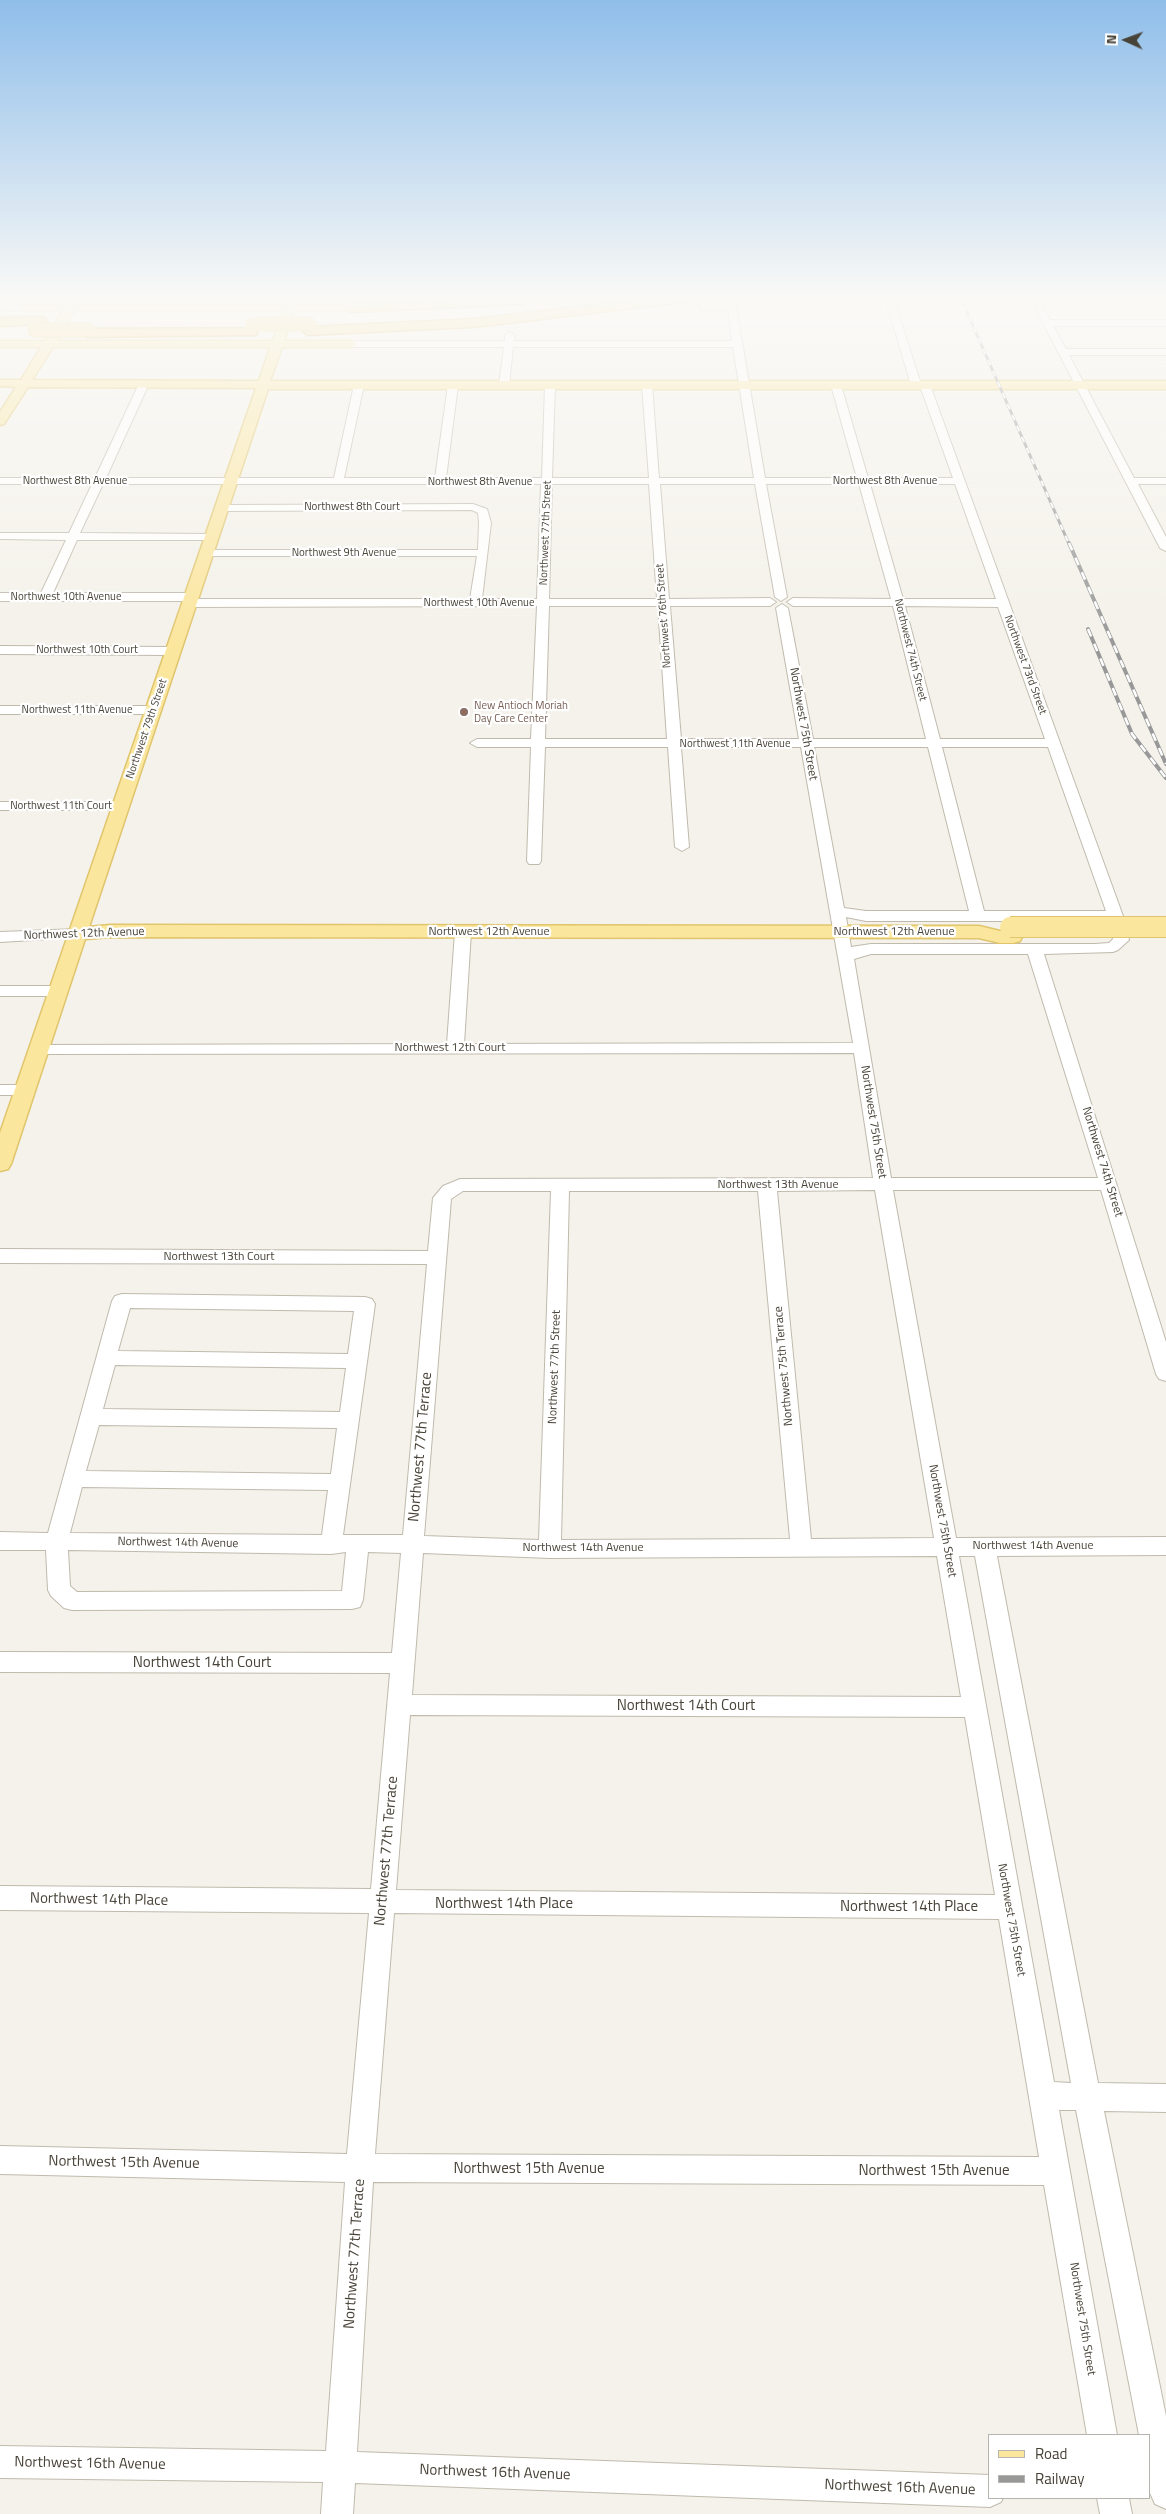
<!DOCTYPE html>
<html>
<head>
<meta charset="utf-8">
<style>
	body { margin:0 }
	#map { position:relative; width:1166px; height:2514px; overflow:hidden; background:#f4f2ea; font-family:"Titillium Web",sans-serif }
	canvas { display:block }
	.legend { position:absolute; left:988px; top:2434px; width:162px; height:65px; box-sizing:border-box; background:#fff; border:1px solid #b6b4af; margin:0; padding:6px 9px; list-style:none; font-size:15px; color:#484338 }
	.legend li { display:flex; align-items:center; gap:10px; height:25px }
	.legend b { width:25px; border:1px solid #b6b4af }
	.north { position:absolute; left:1101px; top:15px; width:50px; height:50px; -webkit-text-stroke:4px #fff; paint-order:stroke; rotate:272deg; font-size:14px; font-weight:700; line-height:20px; text-align:center; color:#484338 }
	.north::after { content:''; display:block; margin:auto; width:18px; height:22px; background:#484338; clip-path:polygon(50% 0,100% 100%,50% 72%,0 100%) }
</style>
</head>
<body>
<div id="map">
<canvas width="1166" height="2514"></canvas>
<ul class="legend">
<li><b style="height:6px;background:#fbe69d"></b>Road</li>
<li><b style="height:6px;background:#989898"></b>Railway</li>
</ul>
<div class="north">N</div>
</div>
<script>
const g = document.querySelector('canvas').getContext('2d');
g.lineJoin = 'round';
const shape = rows => new Path2D(rows.map(r => 'M' + r).join(''));
function trace(path, color, width, dash) { g.strokeStyle = color; g.lineWidth = width; g.lineCap = dash ? 'butt' : 'round'; g.setLineDash(dash || []); g.stroke(path); }
function fillPath(path, color) { g.fillStyle = color; g.fill(path, 'evenodd'); }
function label(font, color, halo, rows, align = 'center') {
  g.font = font + ' "Titillium Web",sans-serif'; g.lineWidth = 4.5; g.setLineDash([]); g.textBaseline = 'middle'; g.strokeStyle = halo; g.fillStyle = color; for (const [text, x, y, turn = 0] of rows) {
    g.save(); g.translate(x, y); g.rotate((+turn || 0) * Math.PI / 180); g.textAlign = isNaN(turn) ? turn : align; if (halo) g.strokeText(text, 0, 0); g.fillText(text, 0, 0); g.restore();
  }
}
const minor = shape([
	[503,294,515,294,500,302,479,304,475,301,503,294],
	[726,294,734,294,765,478,857,478,831,385,836,382,841,385,868,478,953,478,920,386,916,388,911,385,884,294,892,294,921,384,925,382,930,385,1123,916,1129,940,1118,950,1113,952,1044,954,1166,1342,1166,1381,1159,1379,1156,1374,1101,1190,893,1190,956,1538,1166,1537,1166,1555,997,1556,1098,2083,1166,2084,1166,2112,1104,2111,1166,2416,1166,2509,1155,2504,1150,2493,1150,2435,1139,2435,1076,2110,1059,2110,1117,2435,1087,2435,1044,2185,373,2182,357,2452,990,2475,990,2498,1003,2498,1001,2502,990,2507,355,2483,353,2514,321,2514,323,2482,0,2478,0,2446,326,2451,345,2182,0,2174,0,2146,347,2154,369,1913,0,1910,0,1886,371,1889,390,1673,0,1672,0,1652,392,1653,401,1553,368,1552,363,1600,360,1607,352,1609,72,1610,64,1608,51,1596,48,1590,46,1550,0,1550,0,1532,48,1533,112,1301,115,1296,122,1294,365,1297,372,1299,375,1304,343,1535,403,1535,427,1264,0,1263,0,1249,428,1251,433,1198,443,1186,460,1179,873,1178,854,1053,33,1054,31,1050,33,1046,39,1045,447,1044,455,932,463,927,471,932,464,1044,853,1043,801,747,681,747,689,847,682,851,675,847,668,747,545,747,541,861,539,864,529,864,527,861,531,747,477,747,470,743,477,739,531,739,537,606,189,607,185,606,185,601,0,601,0,593,41,593,66,540,0,539,0,533,69,533,92,484,0,484,0,478,95,478,137,388,142,385,147,388,106,478,334,478,354,385,359,382,364,385,344,478,435,478,448,385,453,382,458,385,446,478,542,478,545,385,550,382,555,385,552,478,649,478,642,385,647,382,652,385,659,478,754,478,733,347,513,347,509,385,504,388,499,385,504,347,351,347,346,344,351,341,505,341,505,335,510,332,515,335,514,341,732,341,728,310,702,310,698,307,702,304,727,304,726,294],
	[103,484,541,484,537,599,482,599,491,523,487,509,473,504,222,505,216,508,222,511,472,510,478,513,479,523,478,550,206,550,200,553,206,556,477,556,470,599,195,599,195,594,191,593,53,593,77,540,212,540,218,537,212,534,80,533,103,484],
	[552,484,649,484,657,599,549,599,552,484],
	[660,484,755,484,775,597,781,601,787,597,766,484,859,484,891,599,793,598,787,602,793,606,893,606,926,739,813,739,788,608,782,604,776,608,799,739,681,739,670,606,770,606,776,602,770,598,669,599,660,484],
	[870,484,955,484,996,599,903,599,870,484],
	[549,606,658,606,667,739,545,739,549,606],
	[905,606,998,607,1045,739,940,739,905,606],
	[814,747,928,747,969,911,866,911,844,908,814,747],
	[942,747,1048,747,1106,911,984,911,942,747],
	[846,917,866,921,1109,921,1113,939,1109,943,1095,944,871,944,851,947,846,917],
	[871,954,1028,954,1098,1178,891,1178,854,959,871,954],
	[875,1190,934,1538,811,1539,777,1191,875,1190],
	[463,1191,551,1191,539,1540,424,1536,451,1199,463,1191],
	[569,1191,758,1191,790,1539,561,1540,569,1191],
	[130,1308,354,1311,348,1354,118,1351,130,1308],
	[115,1365,346,1368,340,1412,103,1409,115,1365],
	[99,1425,337,1428,331,1474,86,1471,99,1425],
	[82,1487,328,1490,322,1535,70,1533,82,1487],
	[68,1550,331,1554,346,1552,342,1591,77,1592,70,1586,68,1550],
	[423,1553,550,1558,937,1556,961,1697,412,1695,423,1553],
	[959,1556,975,1556,1071,2083,1054,2082,959,1556],
	[410,1715,965,1717,995,1895,396,1890,410,1715],
	[394,1913,999,1919,1039,2157,375,2154,394,1913],
	[1028,294,1036,294,1050,320,1166,320,1166,326,1053,326,1066,349,1166,349,1166,355,1069,355,1134,478,1166,478,1166,484,1138,484,1166,537,1166,551,1160,548,1028,294],
	[1160,294,1166,294,1166,300,1163,299,1160,294],
	[0,304,22,305,26,308,22,311,0,310,0,304],
	[0,646,173,647,179,651,173,655,0,654,0,646],
	[0,706,153,706,160,710,153,714,0,714,0,706],
	[0,802,121,802,128,806,121,810,0,810,0,802],
	[78,929,83,931,86,934,83,937,0,942,0,932,78,929],
	[0,986,58,986,66,991,58,996,0,996,0,986],
	[0,1085,25,1085,31,1086,34,1090,31,1094,25,1095,0,1095,0,1085],
	[1097,2498,1129,2498,1132,2514,1100,2514,1097,2498]
]);
const major = shape([
	[71,294,81,295,76,305,285,305,289,294,299,294,296,305,355,306,356,308,351,311,294,311,284,341,351,341,357,344,351,347,282,347,270,381,1166,381,1166,389,268,389,89,927,110,925,979,926,1000,931,1013,931,1020,933,1022,937,1020,941,1013,943,1000,943,979,938,110,937,85,939,11,1164,8,1169,0,1171,0,1133,256,388,28,387,4,424,0,425,0,412,16,387,0,386,0,380,21,380,41,347,0,347,0,341,46,341,62,311,22,311,17,308,22,305,65,305,71,294],
	[73,311,283,311,273,341,57,341,73,311],
	[53,347,270,347,259,381,32,380,53,347]
]);
const highway = shape([
	[686,294,724,294,718,298,474,327,308,335,302,331,308,327,474,319,686,294],
	[521,297,527,301,525,304,351,312,345,308,351,304,521,297],
	[41,317,45,318,47,321,45,324,0,326,0,318,41,317],
	[251,328,256,329,257,332,256,335,87,337,81,333,87,329,251,328]
]);
trace(minor, '#c0baad', 2);
trace(major, '#e0c56c', 3);
trace(highway, '#d8aa40', 3);
fillPath(minor, '#fff');
fillPath(major, '#fbe69d');
fillPath(highway, '#f9d470');
const railFar1 = shape([
	[959,294,1069,544]
]);
const rail = shape([
	[1069,543,1166,764],
	[1088,629,1132,734,1166,778]
]);
trace(railFar1, '#989898', 3);
trace(rail, '#989898', 4);
trace(railFar1, '#fff', 2, [6]);
trace(rail, '#fff', 2.5, [8]);
const majorBridge = shape([
	[1010,927,1166,927]
]);
const highwayBridge = shape([
	[252,324,310,324],
	[34,330,89,330]
]);
trace(majorBridge, '#e0c56c', 22, []);
trace(highwayBridge, '#d8aa40', 15, []);
trace(majorBridge, '#fbe69d', 20);
trace(highwayBridge, '#f9d470', 14);
const sky = g.createLinearGradient(0, 0, 0, 646);
sky.addColorStop(0, '#8fbeea');
sky.addColorStop(0.46, '#faf9f6');
sky.addColorStop(1, '#faf9f600');
g.fillStyle = sky;
g.fillRect(0, 0, 1166, 646);
for (const [x, y, r, color] of [
	[464,712,5,"#8d6e63"]
]) { const dot = new Path2D(); dot.arc(x, y, r, 0, 2 * Math.PI); g.fillStyle = color; g.fill(dot); trace(dot, '#fff', 2); }
label('11px', '#484338', '#fff', [
	["Northwest 8th Avenue",75,481],
	["Northwest 8th Avenue",885,481],
	["Northwest 8th Avenue",480,482],
	["Northwest 8th Court",352,507],
	["Northwest 77th Street",546,533,-88],
	["Northwest 9th Avenue",344,553],
	["Northwest 10th Avenue",66,597],
	["Northwest 10th Avenue",479,603],
	["Northwest 76th Street",664,616,-94],
	["Northwest 10th Court",87,650],
	["Northwest 74th Street",910,650,76],
	["Northwest 73rd Street",1025,665,70],
	["Northwest 11th Avenue",77,710],
	["Northwest 79th Street",147,729,-71],
	["Northwest 11th Avenue",735,744],
	["Northwest 11th Court",61,806]
]);
label('11px', '#785e54', '#fff', [
	["New Antioch Moriah",474,706],
	["Day Care Center",474,719]
], 'left');
label('12px', '#484338', '#fff', [
	["Northwest 75th Street",803,724,80],
	["Northwest 12th Avenue",489,932],
	["Northwest 12th Avenue",894,932],
	["Northwest 12th Avenue",84,934,-2],
	["Northwest 12th Court",450,1048],
	["Northwest 75th Street",873,1122,81],
	["Northwest 74th Street",1102,1162,73],
	["Northwest 13th Avenue",778,1185],
	["Northwest 13th Court",219,1257],
	["Northwest 75th Terrace",784,1366,-95],
	["Northwest 77th Street",555,1367,-88],
	["Northwest 75th Street",942,1521,80],
	["Northwest 14th Avenue",178,1543,1],
	["Northwest 14th Avenue",1033,1546],
	["Northwest 14th Avenue",583,1548],
	["Northwest 75th Street",1011,1920,80],
	["Northwest 75th Street",1082,2319,81]
]);
label('15px', '#484338', '#fff', [
	["Northwest 77th Terrace",421,1447,-85],
	["Northwest 14th Court",202,1663],
	["Northwest 14th Court",686,1706],
	["Northwest 77th Terrace",387,1851,-85],
	["Northwest 14th Place",99,1900,1],
	["Northwest 14th Place",504,1904],
	["Northwest 14th Place",909,1907],
	["Northwest 15th Avenue",124,2163,1],
	["Northwest 15th Avenue",529,2169],
	["Northwest 15th Avenue",934,2171],
	["Northwest 77th Terrace",355,2254,-86],
	["Northwest 16th Avenue",90,2464,1],
	["Northwest 16th Avenue",495,2473,2],
	["Northwest 16th Avenue",900,2488,2]
]);
</script>
</body>
</html>
